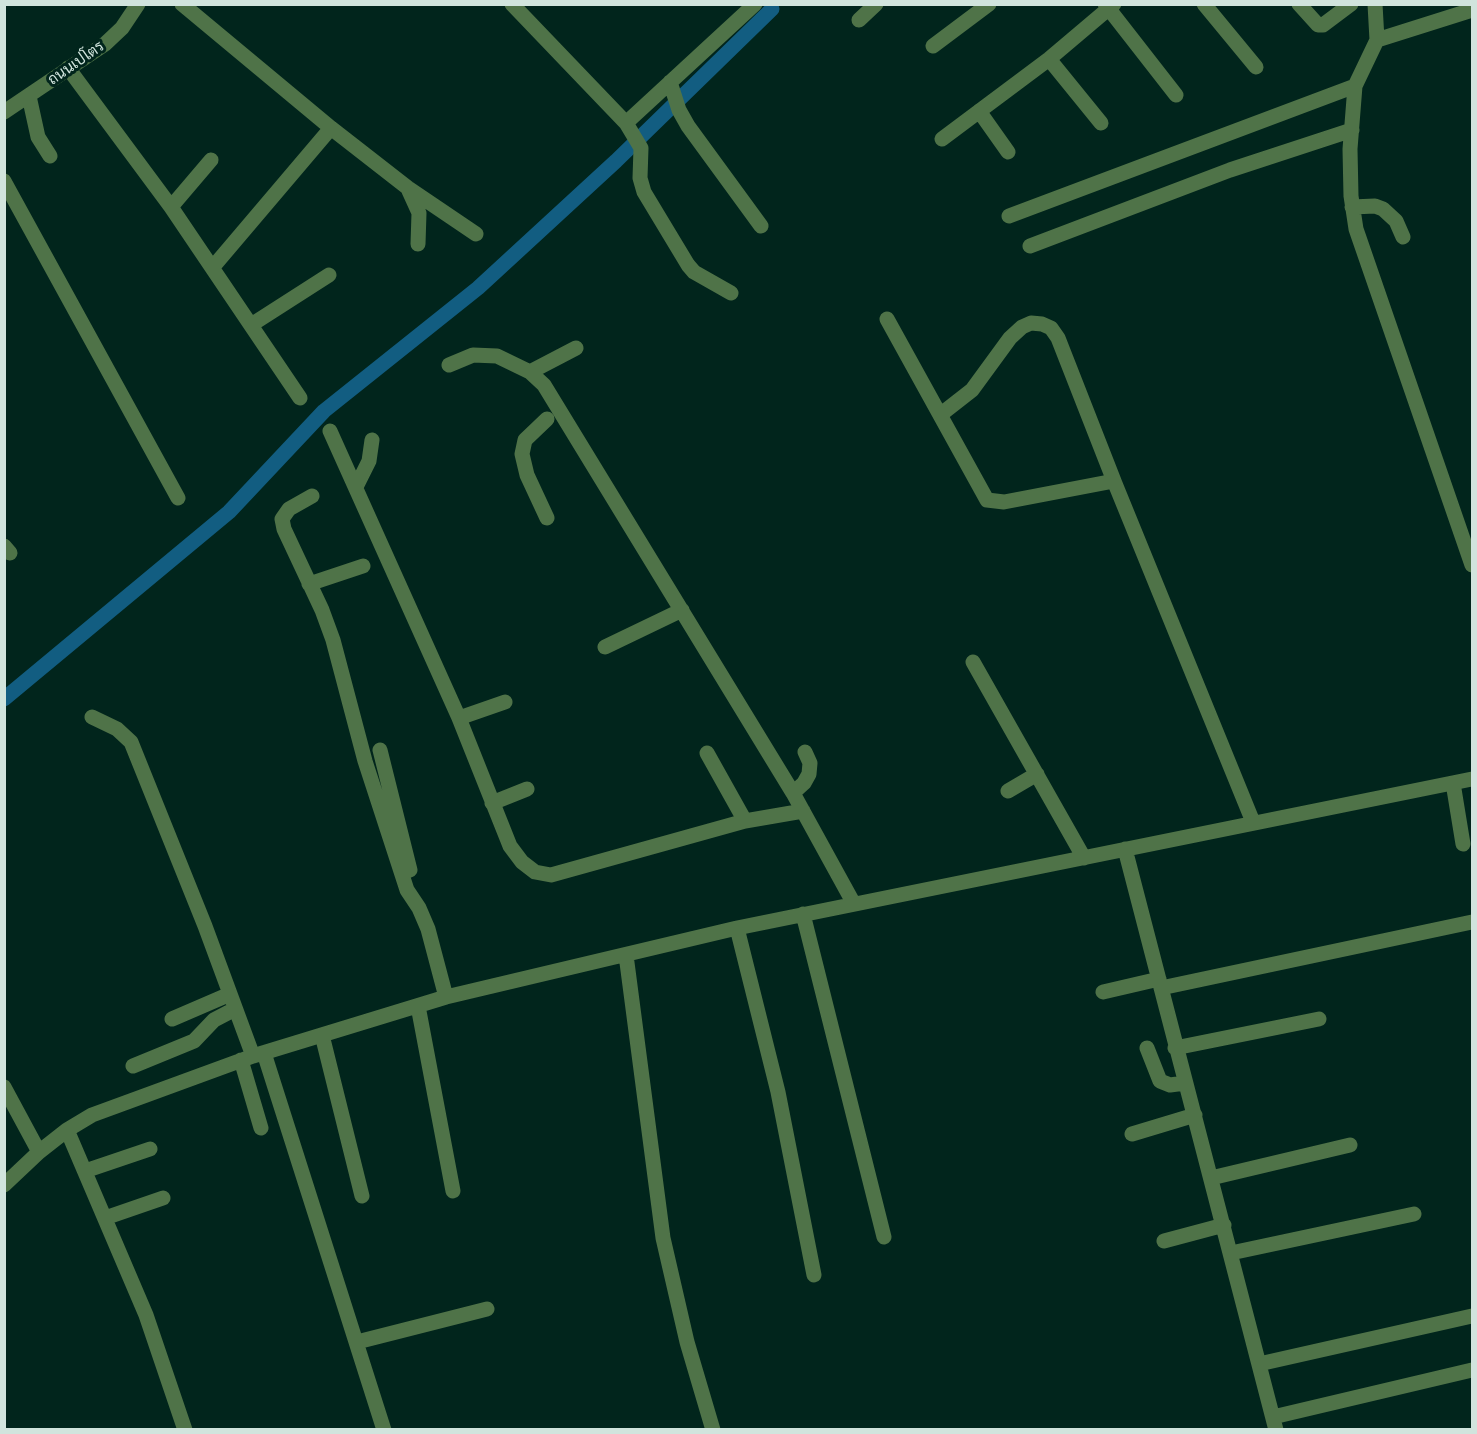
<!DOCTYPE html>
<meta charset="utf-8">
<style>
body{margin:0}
#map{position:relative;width:1477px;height:1434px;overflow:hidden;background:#01251c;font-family:Inter,sans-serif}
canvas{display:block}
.frame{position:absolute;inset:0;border:6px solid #d1e4dd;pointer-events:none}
</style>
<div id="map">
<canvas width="1477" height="1434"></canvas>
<div class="frame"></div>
</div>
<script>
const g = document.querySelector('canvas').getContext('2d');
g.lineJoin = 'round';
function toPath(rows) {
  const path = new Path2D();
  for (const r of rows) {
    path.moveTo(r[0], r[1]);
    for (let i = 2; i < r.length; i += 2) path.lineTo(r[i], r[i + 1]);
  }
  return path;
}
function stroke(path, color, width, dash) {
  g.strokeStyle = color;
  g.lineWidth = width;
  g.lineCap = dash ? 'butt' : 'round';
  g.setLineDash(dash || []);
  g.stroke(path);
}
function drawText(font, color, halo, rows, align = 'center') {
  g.font = font + ' Inter,Sarabun,sans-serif';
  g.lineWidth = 6;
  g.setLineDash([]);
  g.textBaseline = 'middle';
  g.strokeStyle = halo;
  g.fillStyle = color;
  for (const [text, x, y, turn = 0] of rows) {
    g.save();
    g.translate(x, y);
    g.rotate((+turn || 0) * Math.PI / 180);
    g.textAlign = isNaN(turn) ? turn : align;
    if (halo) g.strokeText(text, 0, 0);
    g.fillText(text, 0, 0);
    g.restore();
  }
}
stroke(toPath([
 [4,699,229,512,324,411,478,288,616,161,772,9]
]), '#125d81', 15);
stroke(toPath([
 [182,4,331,128,408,188,476,234],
 [512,4,626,123,641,148,640,178,644,192,688,265,694,272,731,293],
 [1105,4,1176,95],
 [1204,4,1256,67],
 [1299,4,1318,25,1323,25,1351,4],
 [1375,4,1377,40],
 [1472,10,1377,40,1355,86,1350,149,1351,196,1356,229,1472,565],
 [859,20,876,4],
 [933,46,989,4],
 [1049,59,1101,123],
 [68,68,171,207,300,398],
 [670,82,679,110,688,126,761,226],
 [29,96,38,137,50,156],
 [979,111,1008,152],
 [4,112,105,44,122,28,138,4],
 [626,123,755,4],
 [942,139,1049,59,1114,4],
 [4,181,178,498],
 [409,191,419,213,418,244],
 [171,207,211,160],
 [1352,207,1375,206,1383,209,1396,221,1403,237],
 [1009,216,1355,86],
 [1030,246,1230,170,1352,130],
 [213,267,331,128],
 [887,319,987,500,1004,502,1114,481,1253,822],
 [251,325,329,275],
 [449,365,473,355,497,356,530,372,544,385,793,793,854,904],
 [530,372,576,348],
 [940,415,972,390,1010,338,1022,327,1031,323,1042,324,1051,328,1058,338,1114,481],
 [547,419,525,440,522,454,527,475,547,518],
 [330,431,459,718,510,846,522,862,535,872,551,875,745,821,803,811],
 [356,487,369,461,372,440],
 [312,496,289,509,282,519,284,529,322,610,333,640,365,761,407,890,419,908,428,929,446,997],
 [4,546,10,553],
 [309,584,363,566],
 [605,647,682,610],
 [973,662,1084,858],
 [92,717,117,729,131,742,205,926,253,1056],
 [459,718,505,702],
 [380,750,410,870],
 [707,753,745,821],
 [1453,783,1463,844],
 [1008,791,1037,774],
 [793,793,804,783,809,774,810,763,805,752],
 [492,803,527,789],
 [1125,849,1276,1430],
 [803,914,884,1237],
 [737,928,778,1092,814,1275],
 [626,955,663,1238,687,1342,713,1430],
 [1161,988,1472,922],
 [1103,992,1159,979],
 [418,1006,453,1191],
 [172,1019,230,994],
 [322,1035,362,1196],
 [1147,1048,1160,1081,1170,1085,1185,1083],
 [1175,1048,1319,1019],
 [264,1053,384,1430],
 [241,1060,261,1128],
 [133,1066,194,1041,214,1020,235,1009],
 [4,1087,39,1152],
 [67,1130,146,1315,185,1430],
 [1132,1134,1195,1115],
 [85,1171,150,1149],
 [1211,1178,1350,1145],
 [4,1185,39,1152,67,1130,92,1115,253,1056,446,997,737,928,1472,779],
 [105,1218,163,1198],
 [1164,1241,1224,1225],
 [1231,1253,1414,1214],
 [357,1342,487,1309],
 [1259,1364,1472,1316],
 [1273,1417,1472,1370]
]), '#4f7348', 15);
drawText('15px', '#d1e4dd', '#01251c', [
 ["ถนนเปโตร",76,63,-35]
]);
</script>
